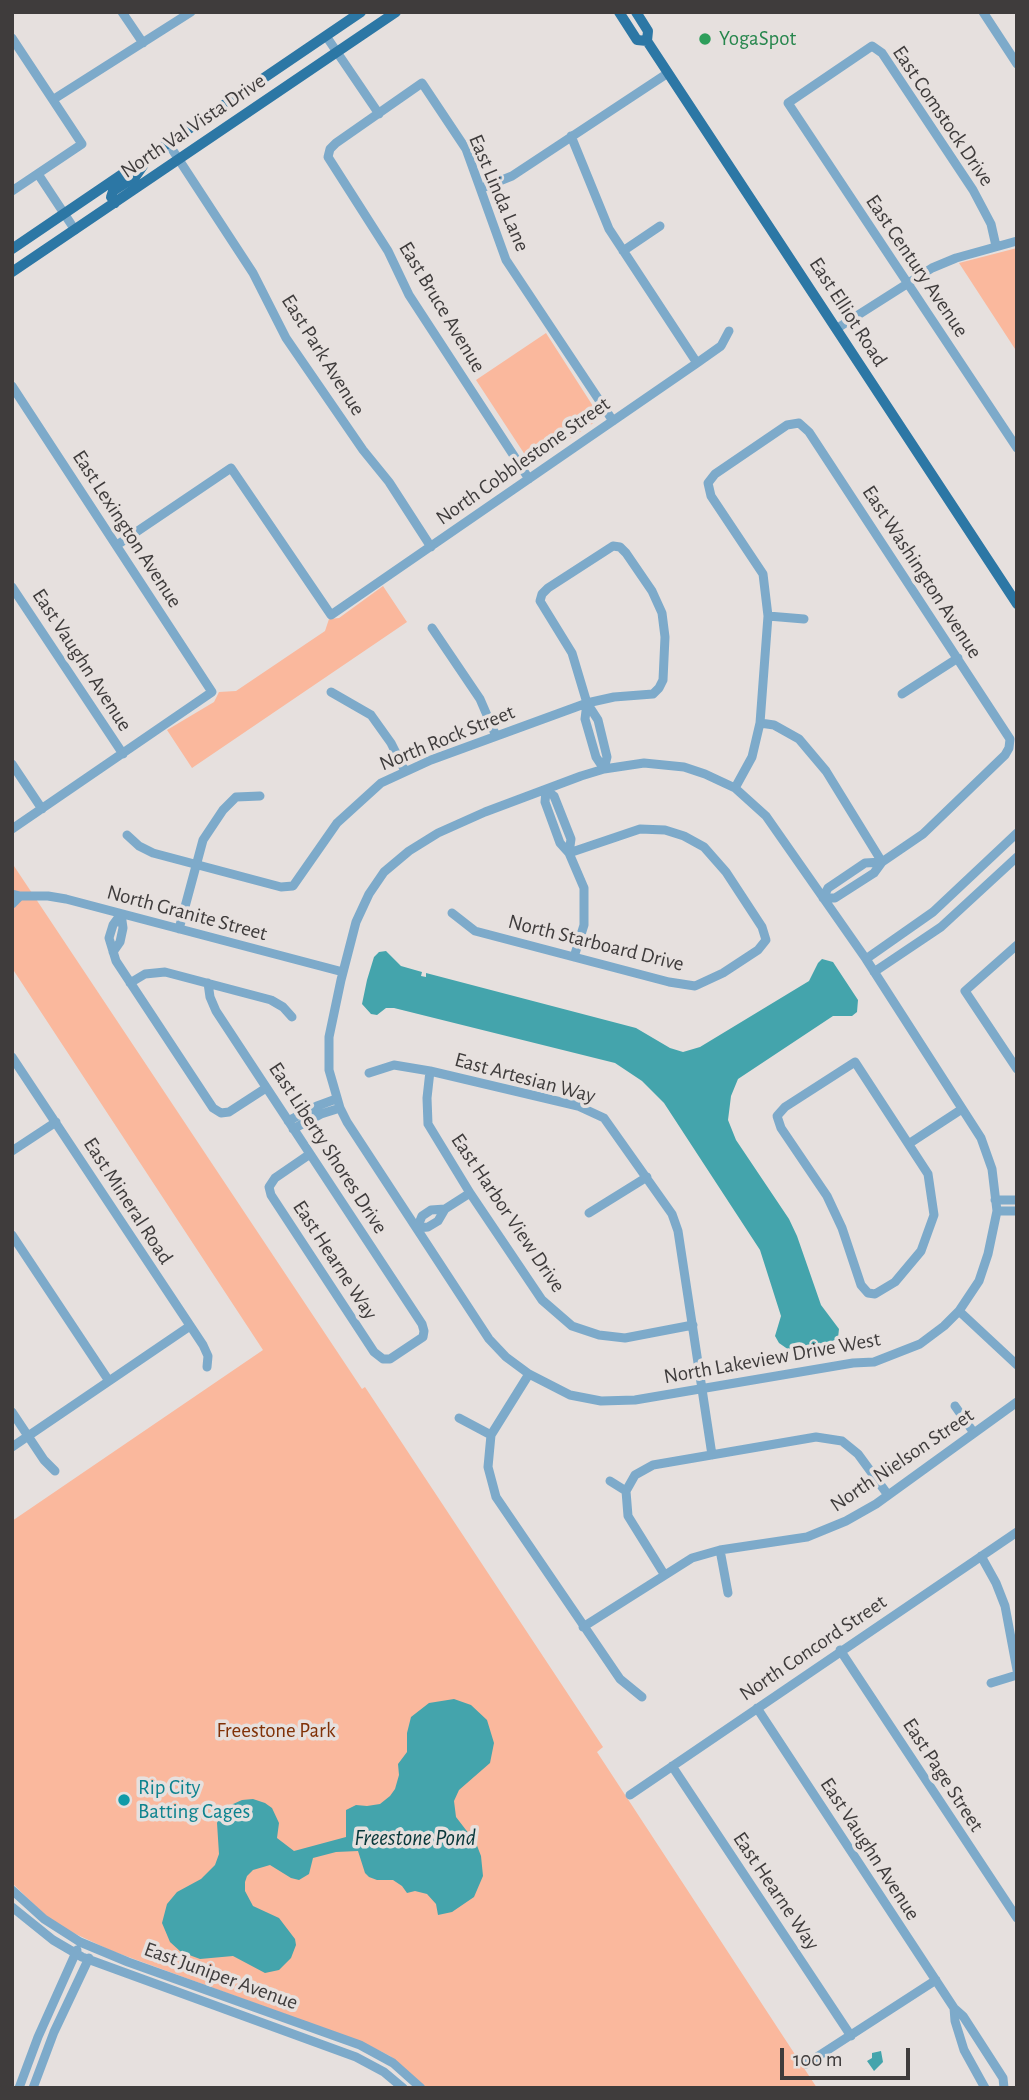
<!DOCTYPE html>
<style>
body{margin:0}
#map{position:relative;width:1029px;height:2100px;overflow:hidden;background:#e6e0de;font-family:"Alegreya Sans",sans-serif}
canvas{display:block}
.frame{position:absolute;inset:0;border:14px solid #3f3c3c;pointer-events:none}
.scale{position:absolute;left:780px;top:2048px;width:130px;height:32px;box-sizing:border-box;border:4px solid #3f3c3c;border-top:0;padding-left:9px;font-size:21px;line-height:24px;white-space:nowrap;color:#3f3c3c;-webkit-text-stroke:5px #e6e0de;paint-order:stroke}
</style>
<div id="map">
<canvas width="1029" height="2100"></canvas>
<div class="frame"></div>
<div class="scale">100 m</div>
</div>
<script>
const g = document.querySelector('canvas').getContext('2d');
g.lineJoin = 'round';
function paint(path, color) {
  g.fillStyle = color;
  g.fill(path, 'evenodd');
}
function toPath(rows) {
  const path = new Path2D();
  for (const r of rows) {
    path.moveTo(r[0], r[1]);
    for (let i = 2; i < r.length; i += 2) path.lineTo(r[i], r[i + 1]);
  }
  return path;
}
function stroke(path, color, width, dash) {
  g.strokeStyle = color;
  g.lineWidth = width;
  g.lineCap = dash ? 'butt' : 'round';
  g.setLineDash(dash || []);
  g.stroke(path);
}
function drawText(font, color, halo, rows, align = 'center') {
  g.font = font + ' "Alegreya Sans",sans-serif';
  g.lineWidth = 7;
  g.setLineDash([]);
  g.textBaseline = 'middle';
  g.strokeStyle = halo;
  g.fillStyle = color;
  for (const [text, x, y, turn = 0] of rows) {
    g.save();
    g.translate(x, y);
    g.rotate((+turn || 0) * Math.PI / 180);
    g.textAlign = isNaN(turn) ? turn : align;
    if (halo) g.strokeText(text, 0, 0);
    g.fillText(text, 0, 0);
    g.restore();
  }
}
paint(toPath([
 [1017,248,1017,352,959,263],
 [546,333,600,417,598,420,531,464,476,380],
 [383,586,407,622,192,768,167,730,214,702,219,692,236,691,325,631,329,619,339,618],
 [12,863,362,1389,365,1387,603,1747,597,1752,817,2088,427,2088,390,2056,364,2043,112,1951,67,1930,45,1915,12,1883,12,1521,263,1350,12,968]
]), '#fab89d');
paint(toPath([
 [386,951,401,966,422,972,421,976,426,977,426,973,636,1028,670,1048,683,1052,700,1047,809,981,818,963,822,959,833,962,858,1000,857,1012,852,1016,833,1016,738,1079,731,1096,728,1120,736,1140,789,1219,797,1236,821,1305,839,1329,838,1338,825,1345,794,1350,794,1355,789,1355,789,1350,779,1343,775,1336,781,1316,760,1250,664,1103,642,1081,615,1063,394,1008,386,1008,377,1015,371,1014,362,1004,367,980,374,957,379,952],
 [454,1699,471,1705,487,1720,494,1743,490,1763,459,1790,454,1801,456,1817,476,1843,481,1856,483,1876,474,1897,452,1912,438,1915,436,1904,427,1894,415,1891,407,1893,402,1886,393,1880,377,1880,369,1877,365,1873,358,1851,336,1852,313,1858,309,1874,299,1880,291,1878,270,1865,253,1870,247,1876,245,1882,245,1891,253,1906,279,1918,295,1939,296,1945,291,1958,279,1970,265,1973,233,1956,200,1959,181,1952,170,1942,162,1923,167,1904,177,1892,201,1879,215,1865,219,1854,217,1823,222,1809,242,1800,253,1799,265,1803,272,1808,279,1823,277,1838,294,1851,346,1837,346,1810,356,1805,367,1806,380,1804,390,1796,395,1789,399,1775,398,1764,407,1752,407,1733,411,1717,429,1703],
 [881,2051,883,2062,874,2071,867,2061,872,2058,872,2053]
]), '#44a4ac');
stroke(toPath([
 [122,12,143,43],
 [983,12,1017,64],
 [326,36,379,114],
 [12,38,82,144,12,191],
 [54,99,191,12],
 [571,136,609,229,697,363],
 [168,143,253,273,286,338,363,450,389,482,431,547],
 [38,174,75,230],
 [482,188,512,176,668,73],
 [996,246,991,224,973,190,882,53,872,46,788,103,1017,448],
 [623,251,660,226],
 [836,329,932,268,956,258,1017,241],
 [12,386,212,692,12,829],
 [529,479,409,295,388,251,328,157,330,149,336,143,422,83,466,149,506,260,613,421],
 [117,545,231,468,331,615,697,363,721,346,729,331],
 [12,587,123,754],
 [768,616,804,619],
 [432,628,480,699,496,736],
 [331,692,371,715,391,743,405,771],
 [902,694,958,658],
 [587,703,585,719,596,757,604,769],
 [760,723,774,725,799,739,826,771,882,862],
 [644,763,684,767,705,774,735,788,766,816,866,959,981,1138,992,1169,997,1211,988,1254,979,1281,959,1311,944,1326,920,1344,874,1362,853,1363,635,1400,601,1401,570,1395,529,1374,506,1357,489,1339,347,1122,340,1108,329,1070,329,1037,341,980,356,922,369,894,384,872,409,851,438,833,485,812,581,776,604,769,644,763],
 [12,764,42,809],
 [735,788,752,757,760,723,768,616,763,574,711,496,708,483,715,474,787,425,799,423,809,432,1010,739,1009,748,1005,755,923,834,882,862,874,873,835,898,823,898,828,888,865,863,882,862],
 [546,790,545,802,560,843,569,853,584,888,584,925,574,957],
 [546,790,554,796,571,839,569,853],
 [127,835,139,846,153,853,281,887,293,886,337,823,381,783,431,760,587,703,614,697,653,694,659,688,663,680,665,637,662,613,652,591,626,553,620,547,613,546,548,588,542,594,540,601,572,653,587,703,598,720,607,757,604,769],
 [12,894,20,896,48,896,66,899,343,972],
 [12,904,20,896],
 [452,913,475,931,669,982,695,986,723,973,758,950,766,940,762,927,726,872,704,847,684,836,665,830,640,829,569,853],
 [121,914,113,925,109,938,116,961,213,1108,221,1113,229,1112,266,1088],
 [179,929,203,840,223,810,236,797,260,796],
 [1017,945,965,991,1017,1069],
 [113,952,120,942,123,928,121,914],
 [866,959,933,912,1017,833],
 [874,972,941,927,1017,857],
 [130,983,145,974,165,972,271,1000,283,1007,292,1017],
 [208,983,210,997,216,1011,422,1324,424,1331,423,1337,390,1359,383,1359,374,1352,271,1195,269,1187,275,1178,310,1154],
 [12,1057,203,1345,208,1356,207,1367],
 [855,1062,928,1174,934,1215,921,1251,895,1282,875,1294,868,1293,861,1285,842,1228,827,1196,781,1128,777,1116,785,1107,855,1062],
 [430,1071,427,1098,428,1124,470,1193,542,1300,572,1326,599,1335,625,1338,693,1325],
 [369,1073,394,1065,430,1071,578,1106,604,1118,672,1214,678,1231,712,1455],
 [288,1121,317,1106,336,1099],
 [293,1129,321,1114,340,1108],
 [910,1143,962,1109],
 [12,1151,56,1122],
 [995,1200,1017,1200],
 [445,1209,431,1210,422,1216,417,1228,428,1227,438,1221,445,1209,470,1193],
 [997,1211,1017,1211],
 [589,1213,647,1177],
 [12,1235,109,1381],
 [959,1311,1017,1365],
 [529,1374,491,1435,488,1467,496,1497,620,1679,642,1697],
 [955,1406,974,1433],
 [12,1412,44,1460,55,1471],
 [459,1418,491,1435],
 [12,1447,190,1326],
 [610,1481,626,1491],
 [720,1550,728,1593],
 [981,1556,996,1583,1005,1606,1017,1670],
 [664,1574,628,1516,626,1491,635,1475,653,1465,816,1437,842,1441,858,1454,888,1495],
 [583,1627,692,1558,720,1550,807,1537,846,1521,876,1504,1017,1402],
 [840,1650,1017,1918],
 [991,1683,1017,1675],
 [757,1708,954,2008,963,2016,1003,2078,1004,2088],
 [672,1766,851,2036],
 [630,1795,1017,1532],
 [12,1890,44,1919,80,1942,128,1962,360,2045,393,2063,421,2088],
 [12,1907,53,1940,82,1957,356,2057,384,2072,403,2088],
 [954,2008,955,2021,964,2050,985,2088],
 [806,2064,936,1980],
 [19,2088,38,2037,77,1950],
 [33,2088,54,2032,89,1958]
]), '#7daaca', 9);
stroke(toPath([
 [619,12,637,40,647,41],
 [636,12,648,31,647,41,1017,604],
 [115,203,111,197,113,191,136,176,145,163],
 [12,249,361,12],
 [12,272,396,12]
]), '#2c77a5', 10);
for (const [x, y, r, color] of [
 [705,39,7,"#2e9e5b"],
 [124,1800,7,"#0f9aa8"]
]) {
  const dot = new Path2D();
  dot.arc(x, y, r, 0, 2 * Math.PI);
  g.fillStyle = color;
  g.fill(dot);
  stroke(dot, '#e6e0de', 2.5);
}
drawText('21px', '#27864d', '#e6e0de', [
 ["YogaSpot",719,39]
], 'left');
drawText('21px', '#3f3c3c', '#e6e0de', [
 ["East Comstock Drive",943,116,56],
 ["North Val Vista Drive",193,126,-34],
 ["East Linda Lane",499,193,67],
 ["East Century Avenue",917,266,56],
 ["East Bruce Avenue",442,307,59],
 ["East Elliot Road",848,312,57],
 ["East Park Avenue",323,355,58],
 ["North Cobblestone Street",523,461,-35],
 ["East Lexington Avenue",127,529,57],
 ["East Washington Avenue",922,572,57],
 ["East Vaughn Avenue",82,660,57],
 ["North Rock Street",447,738,-22],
 ["North Granite Street",187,913,15],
 ["North Starboard Drive",596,943,14],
 ["East Artesian Way",525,1078,15],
 ["East Liberty Shores Drive",328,1148,57],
 ["East Mineral Road",128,1201,57],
 ["East Harbor View Drive",508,1213,56],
 ["East Hearne Way",335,1260,57],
 ["North Lakeview Drive West",772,1358,-10],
 ["North Nielson Street",902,1460,-34],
 ["North Concord Street",813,1648,-34],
 ["East Page Street",943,1775,57],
 ["East Vaughn Avenue",870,1849,57],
 ["East Hearne Way",776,1891,56],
 ["East Juniper Avenue",221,1976,20]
]);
drawText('21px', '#803107', '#e6e0de', [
 ["Freestone Park",276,1731]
]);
drawText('21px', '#0d838f', '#e6e0de', [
 ["Rip City",138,1788],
 ["Batting Cages",138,1812]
], 'left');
drawText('italic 23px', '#08373a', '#e6e0de', [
 ["Freestone Pond",415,1838]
]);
</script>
